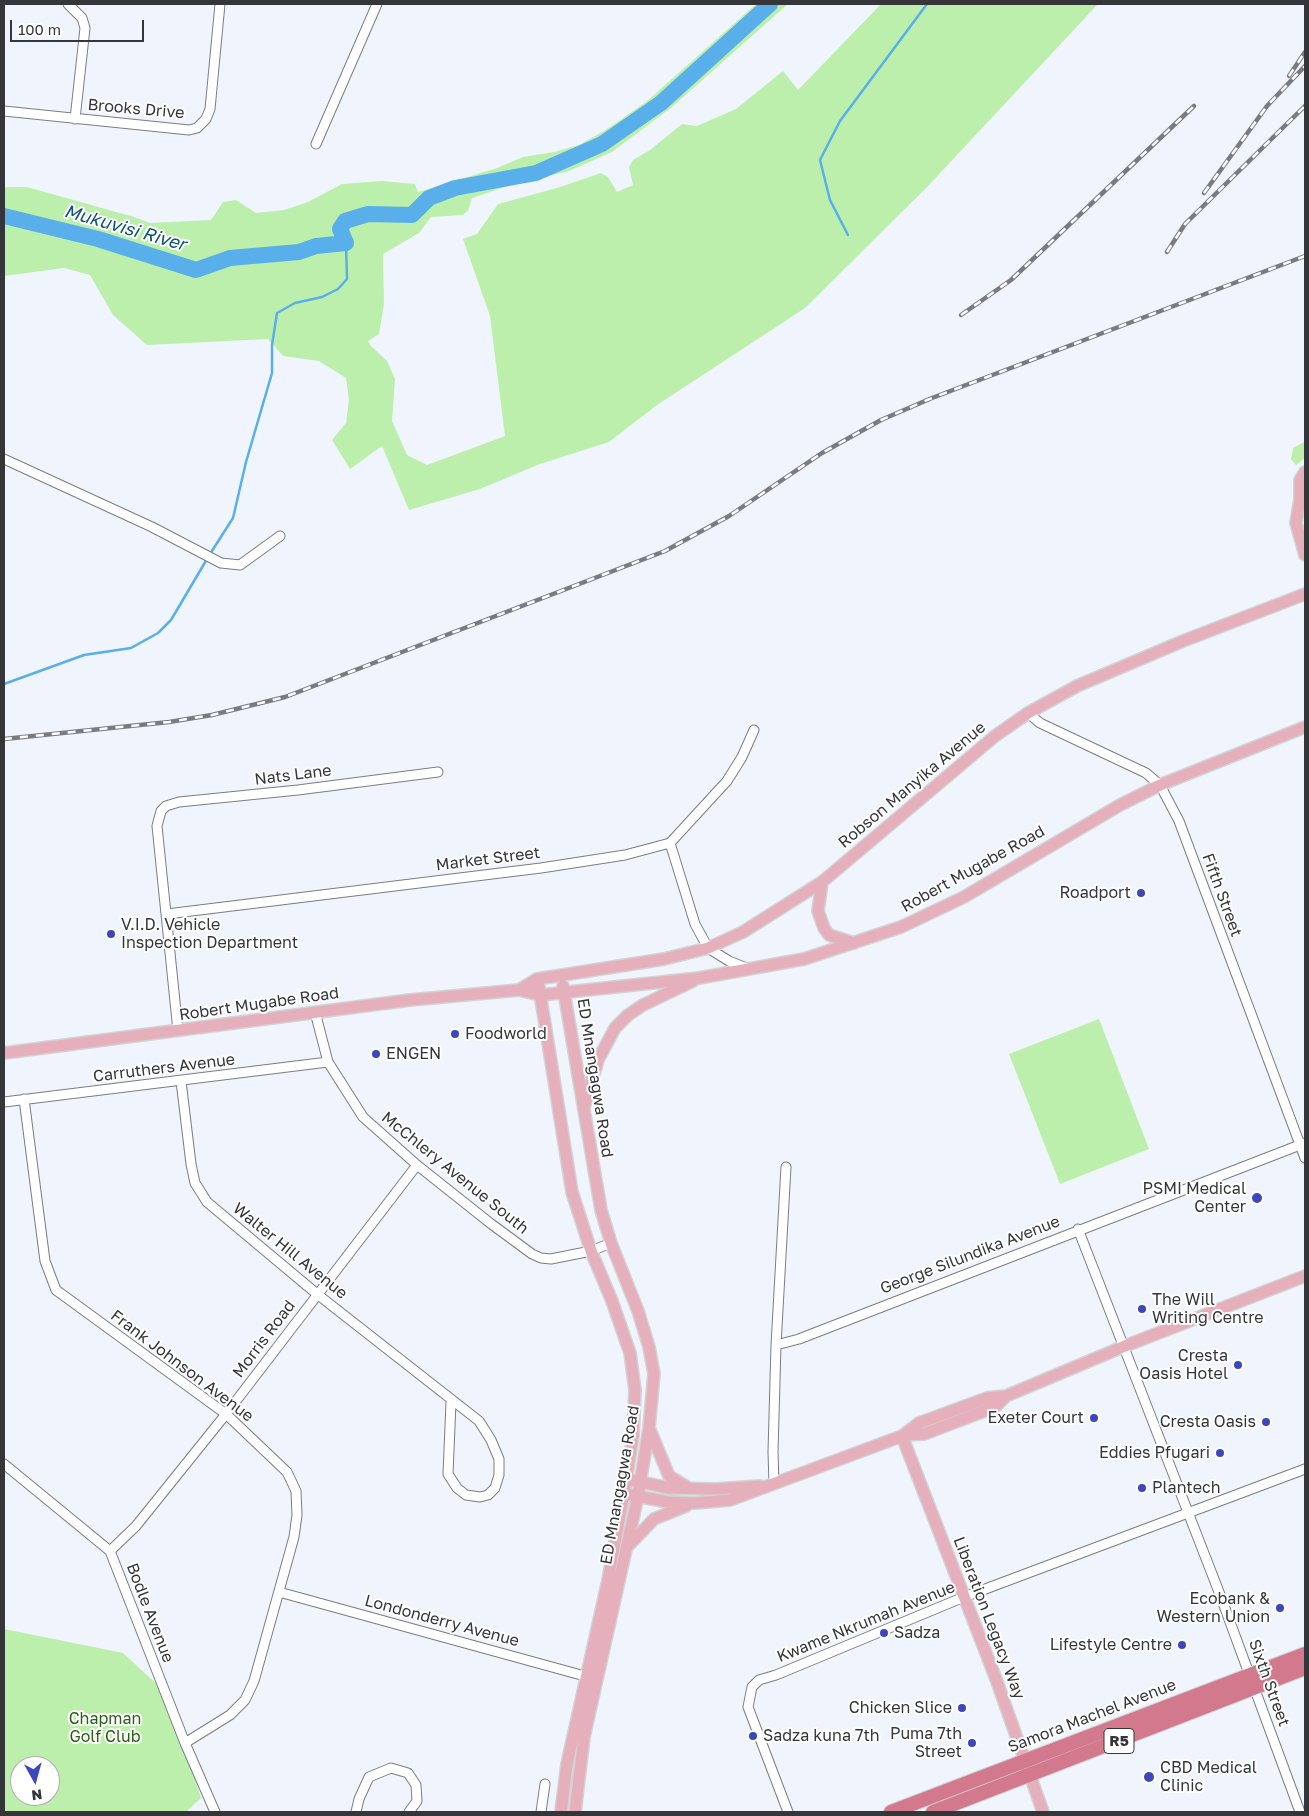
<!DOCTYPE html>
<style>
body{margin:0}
#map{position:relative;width:1309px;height:1816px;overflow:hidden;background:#f0f4fc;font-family:"Golos Text",sans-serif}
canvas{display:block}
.frame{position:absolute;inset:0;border:5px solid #343639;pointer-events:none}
.north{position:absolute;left:10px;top:1756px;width:50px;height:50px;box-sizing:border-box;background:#fff;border:1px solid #aeafb0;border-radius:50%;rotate:173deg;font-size:14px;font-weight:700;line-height:20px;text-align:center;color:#343639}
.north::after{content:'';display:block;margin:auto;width:18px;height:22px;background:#3d46ba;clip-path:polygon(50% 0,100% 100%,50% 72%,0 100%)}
.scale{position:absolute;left:10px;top:20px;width:134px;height:22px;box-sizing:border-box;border:2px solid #343639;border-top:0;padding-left:6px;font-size:15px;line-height:18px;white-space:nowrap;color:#343639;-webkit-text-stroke:4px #fff;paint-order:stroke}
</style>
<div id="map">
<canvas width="1309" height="1816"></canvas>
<div class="frame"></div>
<div class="north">N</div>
<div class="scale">100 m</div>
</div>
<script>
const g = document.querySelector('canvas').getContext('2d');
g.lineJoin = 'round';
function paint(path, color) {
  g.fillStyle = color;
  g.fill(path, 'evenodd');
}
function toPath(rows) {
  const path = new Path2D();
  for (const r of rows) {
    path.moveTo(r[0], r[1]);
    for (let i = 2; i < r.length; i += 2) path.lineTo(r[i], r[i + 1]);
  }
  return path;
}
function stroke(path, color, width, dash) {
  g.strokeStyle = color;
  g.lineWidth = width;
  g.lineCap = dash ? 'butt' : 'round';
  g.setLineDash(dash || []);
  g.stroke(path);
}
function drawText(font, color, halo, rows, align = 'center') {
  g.font = font + ' "Golos Text",sans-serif';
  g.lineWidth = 4;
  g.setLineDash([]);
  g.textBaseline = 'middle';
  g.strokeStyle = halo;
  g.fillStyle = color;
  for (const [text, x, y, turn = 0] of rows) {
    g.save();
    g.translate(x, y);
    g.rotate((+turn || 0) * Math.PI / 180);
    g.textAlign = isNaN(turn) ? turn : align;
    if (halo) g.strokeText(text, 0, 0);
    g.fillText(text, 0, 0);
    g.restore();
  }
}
paint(toPath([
 [756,4,788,4,672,107,612,152,569,171,511,185,472,198,468,211,462,215,431,217,419,233,383,254,384,304,379,334,368,341,371,346,387,361,395,379,392,421,407,455,427,465,505,436,490,316,463,239,477,234,498,204,557,188,601,173,608,177,617,192,633,185,629,167,633,160,650,150,682,124,697,126,736,109,783,71,798,90,881,4,1098,4,928,186,805,308,657,405,609,442,540,464,480,489,409,510,382,446,350,469,332,440,346,423,349,400,346,378,319,361,283,356,268,339,147,345,113,315,90,275,64,268,4,276,4,187,27,187,134,217,150,223,211,220,223,202,236,200,256,213,284,210,308,202,342,184,382,181,415,184,418,192,497,168,523,157,554,152,579,145,604,131,646,102],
 [1305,439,1305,458,1296,465,1291,459,1293,448,1304,442],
 [1099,1019,1149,1149,1060,1184,1009,1054],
 [4,1629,123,1653,161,1688,183,1742,201,1798,186,1812,4,1812],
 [20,1766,50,1766,50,1796,20,1796]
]), '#bdefac');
stroke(toPath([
 [848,235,830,200,820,160,840,121,927,4],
 [210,554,233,518,246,462,272,373,272,345,277,313,295,303,322,297,338,289,347,279,346,243],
 [4,684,84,655,131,648,158,633,171,620,207,559]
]), '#59afe9', 2.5);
stroke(toPath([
 [4,216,98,239,196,270,230,258,299,252,316,246,346,243,340,229,345,221,368,214,412,215,429,198,455,188,536,173,602,144,661,103,770,4]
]), '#59afe9', 16);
const minor = toPath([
 [68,4,82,18,85,28,75,119],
 [4,111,189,130,197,128,206,119,210,109,220,4],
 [316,144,377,4],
 [4,459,152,527,221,563,240,565,280,536],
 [1028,713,1040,723,1146,773,1160,785,1179,821,1305,1158],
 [670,843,695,924,708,948,729,961,749,969],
 [167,914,541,868,625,855,670,843,727,781,742,757,754,730],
 [315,1012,328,1062,363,1117,417,1165,490,1223,532,1254,541,1258,551,1259,591,1251,611,1243],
 [178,1031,157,826,161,811,166,806,179,802,298,790,438,772],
 [181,1081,191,1164,195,1183,207,1202,317,1294,479,1421,491,1440,499,1459,499,1475,495,1488,488,1495,480,1497,466,1495,457,1488,448,1474,451,1402],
 [24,1099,45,1261,56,1290,226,1414,287,1472,296,1491,297,1515,294,1537,254,1681,245,1700,230,1715,185,1743],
 [4,1102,328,1062],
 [1078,1229,1219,1592,1300,1812],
 [776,1345,786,1167],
 [4,1464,110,1551,185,1743,215,1812],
 [774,1484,773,1452,776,1345,799,1339,1305,1143],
 [110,1551,136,1526,226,1414,417,1165],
 [279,1592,592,1678],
 [356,1812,359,1799,369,1777,391,1768,408,1773,416,1785,417,1801,409,1812],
 [541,1812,545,1784],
 [788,1812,748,1707,752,1687,759,1680,776,1675,964,1597,1305,1469]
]);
const major = toPath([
 [1305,472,1300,480,1300,499,1296,523,1305,555],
 [822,882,818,911,824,928,829,935,854,943],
 [563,986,601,1210,611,1243,638,1311,649,1347,654,1374,649,1428,638,1496,584,1737,575,1812],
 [539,987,572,1192,591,1251,612,1301,630,1353,635,1390,633,1436,624,1493,608,1580,567,1764,561,1812],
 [519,990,537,979,664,959,708,948,743,932,822,882,995,736,1028,713,1077,686,1183,641,1305,594],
 [4,1053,410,1000,519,990,540,995,699,978,804,959,901,927,964,897,1120,805,1160,785,1305,727],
 [585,1104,598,1060,615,1028,628,1015,643,1005,693,981],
 [650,1430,669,1476,687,1487],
 [904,1435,924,1434,995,1407,1006,1396],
 [902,1436,996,1679,1043,1812],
 [632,1480,669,1488,716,1489,760,1486],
 [631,1495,668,1502,695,1503,730,1500,902,1436,919,1423,987,1398,1006,1396,1125,1346,1305,1276],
 [627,1547,654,1519,686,1506]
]);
const highway = toPath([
 [891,1812,1305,1654],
 [933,1812,1305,1668]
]);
stroke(minor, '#797d85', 11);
stroke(major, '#d2d3d3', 14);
stroke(highway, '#d2d3d3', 16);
stroke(minor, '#fff', 9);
stroke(major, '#e5afbb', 11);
stroke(highway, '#d3798e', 14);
const rail = toPath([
 [1289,76,1305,52],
 [1204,193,1267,106,1305,66],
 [1167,252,1185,224,1305,106],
 [961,315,1011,280,1194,106],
 [4,739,169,722,212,715,285,697,665,551,729,516,822,453,881,420,932,398,1305,256]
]);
stroke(rail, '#797b80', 4.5);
stroke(rail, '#fff', 2.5, [8]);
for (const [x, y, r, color] of [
 [1141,893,5,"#3d46ba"],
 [111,934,5,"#3d46ba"],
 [455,1034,5,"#3d46ba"],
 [376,1054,5,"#3d46ba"],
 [1257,1198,6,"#3d46ba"],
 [1142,1309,5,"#3d46ba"],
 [1238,1365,5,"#3d46ba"],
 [1094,1418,5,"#3d46ba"],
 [1266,1422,5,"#3d46ba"],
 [1220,1453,5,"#3d46ba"],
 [1142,1488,5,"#3d46ba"],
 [1280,1608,5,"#3d46ba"],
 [884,1633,5,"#3d46ba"],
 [1182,1645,5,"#3d46ba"],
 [962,1708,5,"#3d46ba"],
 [753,1736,5,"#3d46ba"],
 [972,1743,5,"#3d46ba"],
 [1149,1777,6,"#3d46ba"]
]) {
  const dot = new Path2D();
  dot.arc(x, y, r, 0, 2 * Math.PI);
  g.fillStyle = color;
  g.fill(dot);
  stroke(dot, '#fff', 2);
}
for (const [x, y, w] of [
 [1119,1741,30]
]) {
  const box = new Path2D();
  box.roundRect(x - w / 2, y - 12.5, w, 25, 4);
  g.fillStyle = '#fff';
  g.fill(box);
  stroke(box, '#343639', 1);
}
drawText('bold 15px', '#343639', null, [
 ["R5",1119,1741]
]);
drawText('16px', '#343639', '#fff', [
 ["Brooks Drive",136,109,5],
 ["Nats Lane",293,775,-7],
 ["Robson Manyika Avenue",912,785,-40],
 ["Market Street",488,859,-7],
 ["Robert Mugabe Road",973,869,-29],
 ["Fifth Street",1222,895,70],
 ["Robert Mugabe Road",259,1004,-8],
 ["Carruthers Avenue",164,1068,-7],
 ["ED Mnangagwa Road",595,1078,81],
 ["McChlery Avenue South",455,1173,39],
 ["Walter Hill Avenue",290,1251,39],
 ["George Silundika Avenue",970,1255,-21],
 ["Morris Road",264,1339,-53],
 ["Frank Johnson Avenue",182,1366,37],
 ["ED Mnangagwa Road",620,1485,-80],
 ["Bodle Avenue",150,1613,69],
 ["Liberation Legacy Way",989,1618,69],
 ["Londonderry Avenue",442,1621,15],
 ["Kwame Nkrumah Avenue",866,1622,-22],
 ["Sixth Street",1269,1683,70],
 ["Samora Machel Avenue",1092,1716,-21]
]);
drawText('16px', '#343639', '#fff', [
 ["Roadport",1131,893],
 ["V.I.D. Vehicle",121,925,"left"],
 ["Inspection Department",121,943,"left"],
 ["Foodworld",465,1034,"left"],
 ["ENGEN",386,1054,"left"],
 ["PSMI Medical",1246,1189],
 ["Center",1246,1207],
 ["The Will",1152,1300,"left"],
 ["Writing Centre",1152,1318,"left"],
 ["Cresta",1228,1356],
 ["Oasis Hotel",1228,1374],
 ["Exeter Court",1084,1418],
 ["Cresta Oasis",1256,1422],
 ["Eddies Pfugari",1210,1453],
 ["Plantech",1152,1488,"left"],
 ["Ecobank &",1270,1599],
 ["Western Union",1270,1617],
 ["Sadza",894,1633,"left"],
 ["Lifestyle Centre",1172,1645],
 ["Chicken Slice",952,1708],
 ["Puma 7th",962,1734],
 ["Street",962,1752],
 ["Sadza kuna 7th",763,1736,"left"],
 ["CBD Medical",1160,1768,"left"],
 ["Clinic",1160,1786,"left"]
], 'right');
drawText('16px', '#2a5f13', '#fff', [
 ["Chapman",105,1719],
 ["Golf Club",105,1737]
]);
drawText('italic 18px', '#0e5077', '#fff', [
 ["Mukuvisi River",125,228,16]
]);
</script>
